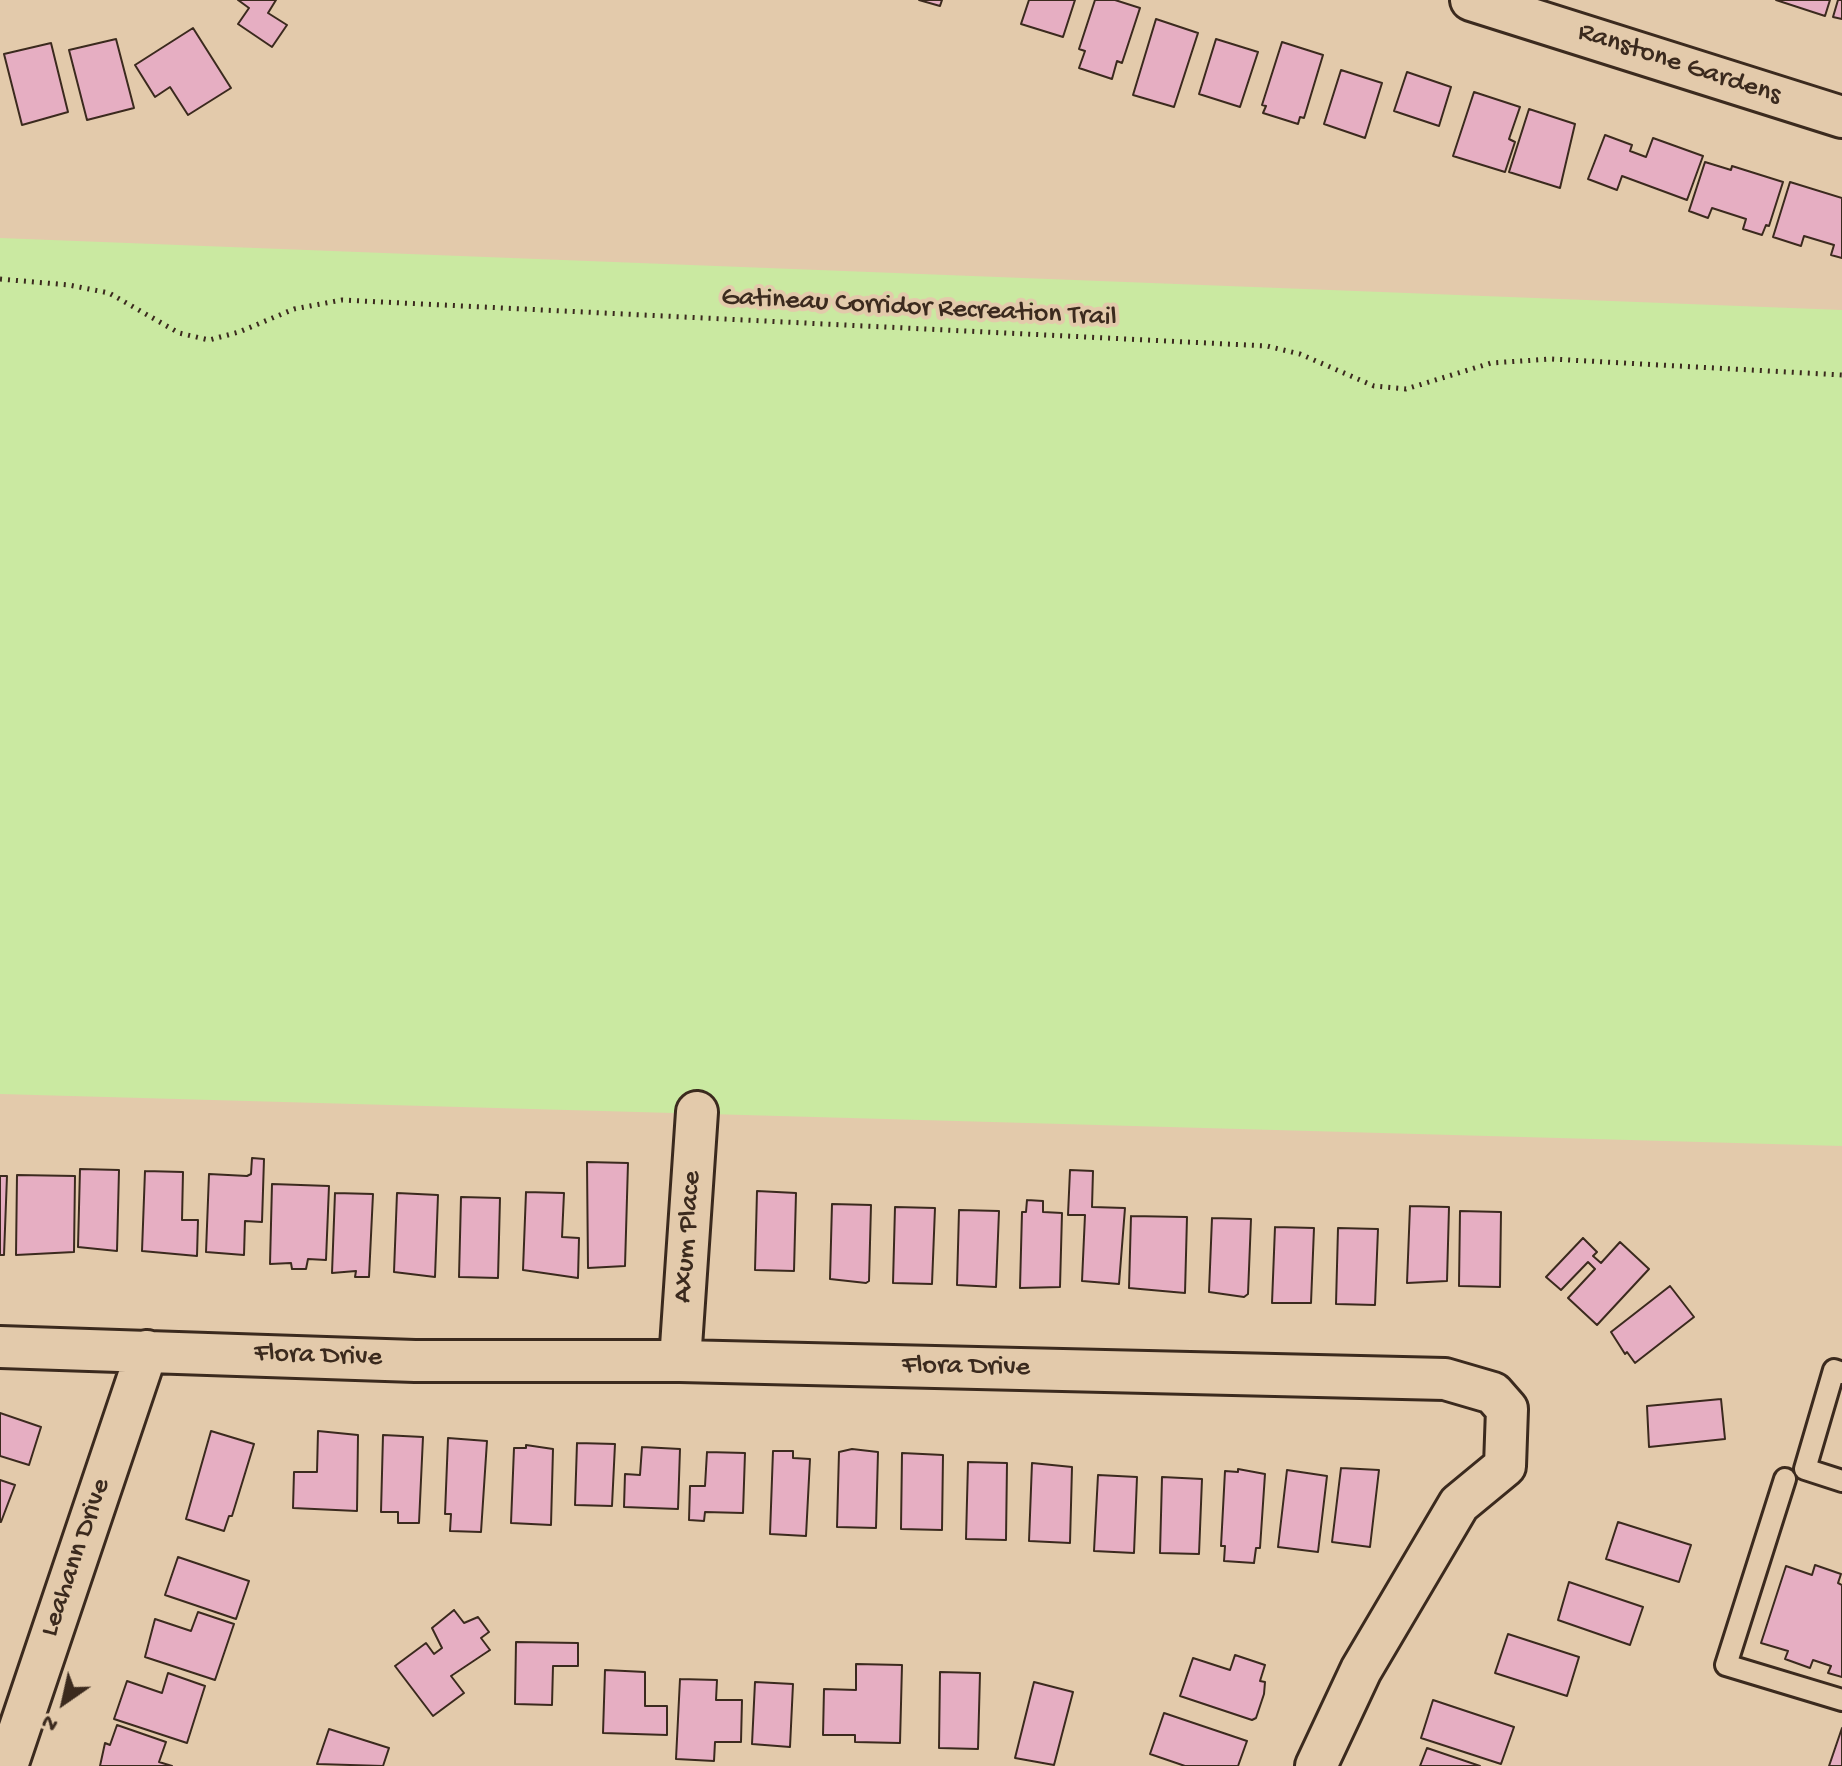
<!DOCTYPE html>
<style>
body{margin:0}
#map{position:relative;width:1842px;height:1766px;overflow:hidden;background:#e3caab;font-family:"Gochi Hand",sans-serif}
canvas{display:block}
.north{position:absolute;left:24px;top:1662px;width:80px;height:80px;-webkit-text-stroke:6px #e3caab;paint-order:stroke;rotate:214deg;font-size:22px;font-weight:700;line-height:32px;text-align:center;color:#3b2a1e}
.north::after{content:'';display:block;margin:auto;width:28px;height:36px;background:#3b2a1e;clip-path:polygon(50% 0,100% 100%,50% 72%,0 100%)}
</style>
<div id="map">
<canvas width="1842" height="1766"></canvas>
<div class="north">N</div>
</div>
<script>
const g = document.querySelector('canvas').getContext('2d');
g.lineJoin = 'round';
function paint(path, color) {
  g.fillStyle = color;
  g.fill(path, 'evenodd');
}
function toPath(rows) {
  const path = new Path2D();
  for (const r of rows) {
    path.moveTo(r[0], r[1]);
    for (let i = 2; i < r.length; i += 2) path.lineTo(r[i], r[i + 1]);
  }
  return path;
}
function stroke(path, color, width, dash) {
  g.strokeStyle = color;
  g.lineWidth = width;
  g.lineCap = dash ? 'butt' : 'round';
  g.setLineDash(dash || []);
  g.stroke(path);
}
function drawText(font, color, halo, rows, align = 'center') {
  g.font = font + ' "Gochi Hand",sans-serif';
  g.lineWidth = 8;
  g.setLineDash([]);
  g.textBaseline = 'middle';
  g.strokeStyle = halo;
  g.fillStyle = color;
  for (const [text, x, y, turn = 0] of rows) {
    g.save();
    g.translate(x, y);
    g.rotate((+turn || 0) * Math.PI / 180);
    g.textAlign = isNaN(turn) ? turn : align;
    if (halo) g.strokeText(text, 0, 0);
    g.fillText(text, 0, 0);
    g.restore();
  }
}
paint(toPath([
 [0,238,1842,310,1842,1146,0,1094]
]), '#cae9a1');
const building = toPath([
 [238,0,276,0,268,13,287,25,272,47,238,24,249,8,238,0],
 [919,0,942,0,940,6,919,0],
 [1029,0,1075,0,1063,37,1021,24,1029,0],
 [1095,0,1115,0,1140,8,1122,63,1117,61,1112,79,1079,68,1085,51,1079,49,1095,0],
 [1776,0,1830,0,1825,16,1776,0],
 [1838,0,1842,0,1842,19,1833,17,1838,0],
 [1156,19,1198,33,1174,107,1133,95,1156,19],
 [193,28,231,88,188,115,170,87,155,97,135,65,193,28],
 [116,39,134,108,87,120,69,50,116,39],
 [1216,39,1258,52,1240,107,1199,94,1216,39],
 [1282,42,1323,55,1304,118,1300,117,1298,124,1263,113,1266,106,1262,105,1282,42],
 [51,43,68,112,22,125,4,54,51,43],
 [1341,70,1382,83,1365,138,1324,124,1341,70],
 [1407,72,1451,87,1439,126,1394,111,1407,72],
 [1474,92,1520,107,1509,139,1515,142,1505,172,1453,156,1474,92],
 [1529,109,1575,124,1560,188,1509,172,1529,109],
 [1605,135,1632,145,1630,151,1646,157,1653,138,1703,156,1687,200,1622,176,1617,190,1588,179,1605,135],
 [1705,162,1731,170,1732,166,1783,182,1769,226,1766,225,1762,235,1743,229,1746,219,1712,208,1708,218,1689,211,1705,162],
 [1790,182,1842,198,1842,258,1831,255,1834,245,1804,236,1801,246,1773,237,1790,182],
 [252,1158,264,1159,262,1222,245,1221,244,1255,206,1252,209,1174,247,1176,251,1174,252,1158],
 [587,1162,628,1163,625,1266,588,1268,587,1162],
 [80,1169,119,1170,117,1251,78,1247,80,1169],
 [1070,1170,1093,1171,1092,1207,1125,1208,1119,1284,1082,1281,1085,1215,1068,1215,1070,1170],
 [145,1171,183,1172,182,1220,198,1220,197,1256,142,1251,145,1171],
 [17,1175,75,1176,74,1252,16,1255,17,1175],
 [0,1176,7,1176,4,1255,0,1255,0,1176],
 [272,1184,329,1186,326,1260,308,1259,306,1269,292,1269,291,1263,270,1264,272,1184],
 [757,1191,796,1193,794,1271,755,1270,757,1191],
 [526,1192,564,1193,562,1237,579,1238,578,1278,523,1270,526,1192],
 [335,1193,373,1194,369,1277,355,1277,356,1271,332,1273,335,1193],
 [397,1193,438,1195,435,1277,394,1272,397,1193],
 [461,1197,500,1198,498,1278,459,1277,461,1197],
 [1027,1200,1043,1201,1043,1212,1062,1213,1060,1287,1020,1288,1022,1212,1026,1212,1027,1200],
 [832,1204,871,1205,869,1281,866,1283,830,1279,832,1204],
 [1410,1206,1449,1207,1447,1281,1407,1283,1410,1206],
 [895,1207,935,1208,932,1284,893,1283,895,1207],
 [959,1210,999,1211,996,1287,957,1285,959,1210],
 [1460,1211,1501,1212,1500,1287,1459,1286,1460,1211],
 [1131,1216,1187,1217,1185,1293,1129,1288,1131,1216],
 [1212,1218,1251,1219,1248,1294,1244,1297,1209,1292,1212,1218],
 [1275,1227,1314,1228,1311,1303,1272,1303,1275,1227],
 [1338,1228,1378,1229,1375,1305,1336,1304,1338,1228],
 [1583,1238,1597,1252,1593,1256,1601,1263,1620,1242,1649,1269,1597,1325,1568,1298,1595,1269,1588,1262,1561,1290,1546,1277,1583,1238],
 [1670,1286,1694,1317,1635,1363,1627,1352,1625,1354,1611,1332,1670,1286],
 [1721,1399,1725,1439,1649,1447,1647,1406,1721,1399],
 [0,1413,41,1427,29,1465,0,1456,0,1413],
 [211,1431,254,1444,232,1516,229,1516,224,1531,186,1519,211,1431],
 [318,1431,358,1435,357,1511,293,1508,294,1472,317,1472,318,1431],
 [383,1435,423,1437,419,1523,398,1523,398,1512,381,1512,383,1435],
 [448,1438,487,1441,481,1532,450,1531,451,1514,445,1514,448,1438],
 [577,1443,615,1444,612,1506,575,1505,577,1443],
 [526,1445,553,1449,551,1525,511,1523,514,1448,526,1448,526,1445],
 [642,1447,680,1449,678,1509,624,1507,625,1474,640,1475,642,1447],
 [852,1449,878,1452,876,1528,837,1527,839,1452,852,1449],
 [773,1451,793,1451,793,1458,810,1459,806,1536,770,1534,773,1451],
 [707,1452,745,1453,743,1513,705,1512,704,1521,689,1520,690,1486,705,1486,707,1452],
 [902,1453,943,1455,942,1530,901,1529,902,1453],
 [968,1462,1007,1463,1006,1540,966,1539,968,1462],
 [1032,1463,1072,1467,1070,1543,1029,1541,1032,1463],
 [1341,1468,1379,1470,1370,1547,1332,1542,1341,1468],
 [1238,1469,1265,1474,1260,1548,1256,1548,1254,1563,1224,1561,1225,1546,1221,1546,1225,1471,1238,1472,1238,1469],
 [1287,1470,1327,1476,1318,1552,1278,1547,1287,1470],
 [1098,1475,1137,1477,1134,1553,1094,1551,1098,1475],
 [1162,1477,1202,1479,1199,1554,1160,1553,1162,1477],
 [0,1480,15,1485,1,1522,0,1522,0,1480],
 [1618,1522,1691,1545,1679,1582,1606,1559,1618,1522],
 [178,1557,249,1581,236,1619,165,1595,178,1557],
 [1815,1565,1841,1574,1838,1583,1842,1585,1842,1677,1828,1673,1831,1666,1813,1660,1810,1668,1785,1659,1788,1651,1761,1643,1786,1566,1812,1575,1815,1565],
 [1569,1582,1643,1607,1630,1645,1558,1620,1569,1582],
 [454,1610,464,1623,478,1617,489,1632,481,1638,490,1650,451,1676,464,1693,433,1716,395,1666,426,1643,434,1654,442,1648,432,1628,454,1610],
 [198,1612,234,1624,215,1680,145,1657,155,1619,191,1631,198,1612],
 [1508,1634,1579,1657,1567,1696,1495,1673,1508,1634],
 [516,1642,578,1643,578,1666,553,1666,552,1705,515,1704,516,1642],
 [1235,1655,1265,1665,1260,1681,1265,1682,1264,1694,1256,1718,1252,1720,1180,1696,1193,1658,1230,1670,1235,1655],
 [856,1664,902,1665,900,1743,855,1742,855,1735,823,1735,824,1689,856,1690,856,1664],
 [605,1670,645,1672,645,1706,667,1706,667,1735,603,1733,605,1670],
 [940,1672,980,1673,978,1749,939,1748,940,1672],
 [168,1673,205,1686,187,1743,114,1719,127,1681,162,1693,168,1673],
 [680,1679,717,1680,716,1700,742,1700,741,1742,715,1742,714,1761,676,1759,680,1679],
 [755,1682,793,1684,790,1747,752,1744,755,1682],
 [1034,1682,1073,1692,1054,1765,1015,1758,1034,1682],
 [1433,1700,1514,1727,1501,1764,1421,1738,1433,1700],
 [1164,1713,1247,1741,1238,1766,1185,1766,1150,1754,1164,1713],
 [117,1725,166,1742,159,1762,172,1766,100,1766,105,1743,110,1745,117,1725],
 [1842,1728,1842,1766,1829,1766,1842,1728],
 [329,1729,389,1748,383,1766,317,1764,329,1729],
 [1427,1748,1480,1766,1420,1766,1427,1748]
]);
paint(building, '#e6aec2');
stroke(building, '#3b2a1e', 2);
const service = toPath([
 [1842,1373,1834,1370,1805,1469,1842,1481],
 [1785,1479,1726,1665,1842,1700]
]);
const minor = toPath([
 [1471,0,1842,117],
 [0,1347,415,1361,680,1361,1445,1379,1493,1393,1507,1409,1505,1466,1459,1504,1361,1670,1316,1766],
 [680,1361,697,1112],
 [7,1766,147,1351]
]);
stroke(service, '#3b2a1e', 26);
stroke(minor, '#3b2a1e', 46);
stroke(toPath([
 [0,279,69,285,109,293,179,333,209,340,239,332,294,309,342,300,1267,346,1300,354,1374,386,1406,389,1491,363,1551,359,1842,375]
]), '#3b2a1e', 5, [2, 6]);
stroke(service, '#e3caab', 20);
stroke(minor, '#e3caab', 40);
drawText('28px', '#3b2a1e', '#e3caab', [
 ["Ranstone Gardens",1679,65,18],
 ["Gatineau Corridor Recreation Trail",919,309,3],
 ["Axum Place",689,1237,-86],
 ["Flora Drive",318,1357,2],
 ["Flora Drive",966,1368,1],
 ["Leahann Drive",77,1558,-71]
]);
</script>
